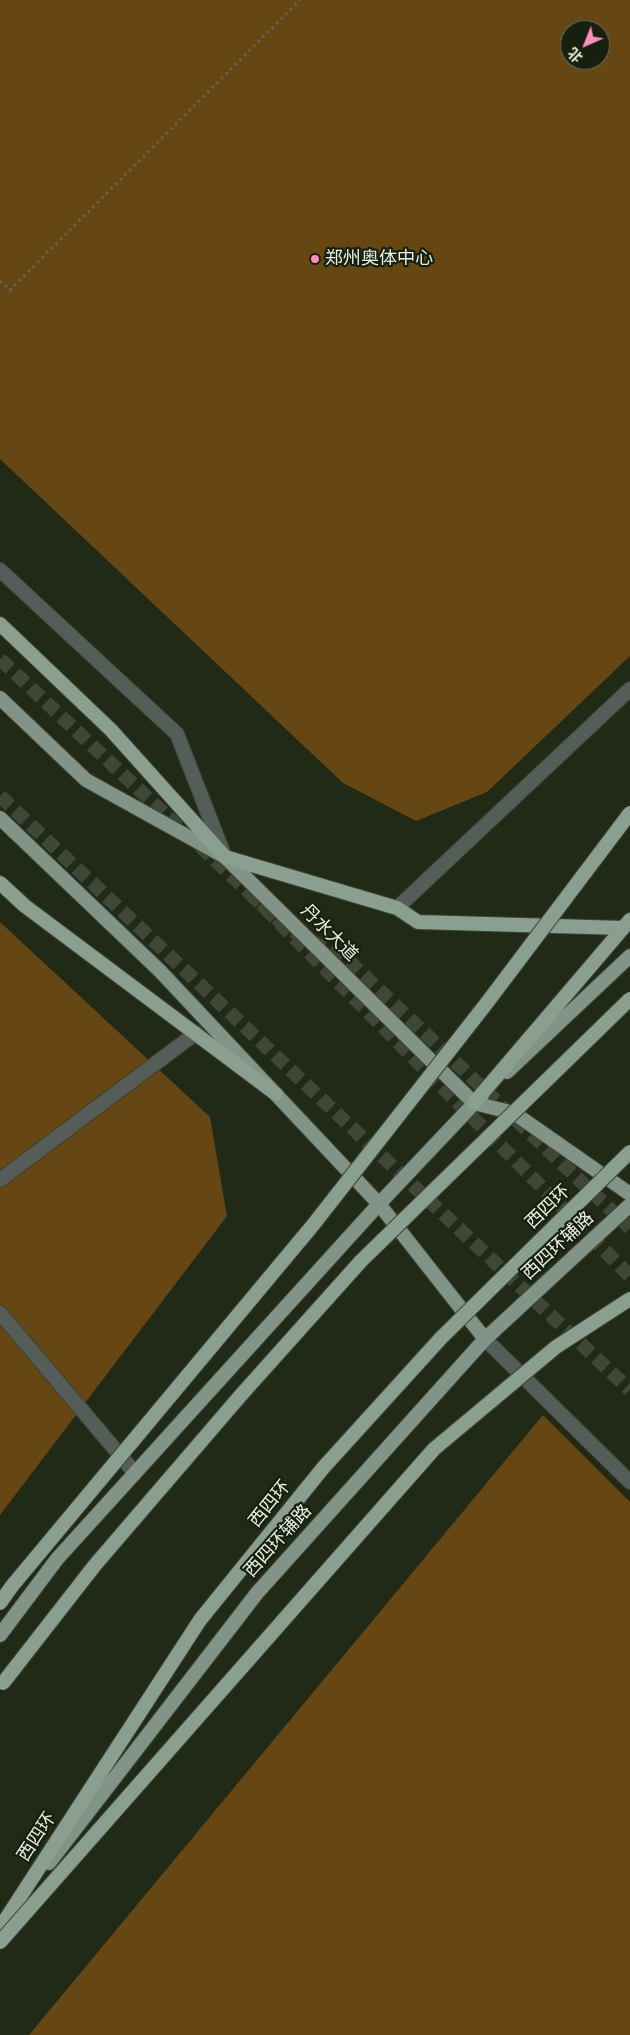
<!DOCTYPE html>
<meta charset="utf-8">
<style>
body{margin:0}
#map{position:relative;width:630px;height:2035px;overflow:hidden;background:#212917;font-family:"PT Sans Narrow","Noto Sans SC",sans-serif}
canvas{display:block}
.north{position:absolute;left:560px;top:20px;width:50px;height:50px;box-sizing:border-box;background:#17200e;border:1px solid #6b7363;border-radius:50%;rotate:224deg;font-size:14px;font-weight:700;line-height:20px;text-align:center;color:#e9efe3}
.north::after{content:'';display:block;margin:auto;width:18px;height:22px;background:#fe8ebe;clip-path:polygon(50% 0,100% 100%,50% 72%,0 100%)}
</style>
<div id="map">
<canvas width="630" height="2035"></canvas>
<div class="north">北</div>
</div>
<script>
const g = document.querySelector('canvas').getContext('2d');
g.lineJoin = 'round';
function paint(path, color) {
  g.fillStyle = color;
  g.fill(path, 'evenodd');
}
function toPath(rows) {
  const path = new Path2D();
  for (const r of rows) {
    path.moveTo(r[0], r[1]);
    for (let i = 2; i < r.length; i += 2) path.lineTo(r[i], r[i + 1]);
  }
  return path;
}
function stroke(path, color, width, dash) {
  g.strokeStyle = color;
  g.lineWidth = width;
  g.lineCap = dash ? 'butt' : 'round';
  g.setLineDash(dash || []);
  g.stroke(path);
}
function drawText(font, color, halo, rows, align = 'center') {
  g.font = font + ' "PT Sans Narrow","Noto Sans SC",sans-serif';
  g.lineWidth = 4.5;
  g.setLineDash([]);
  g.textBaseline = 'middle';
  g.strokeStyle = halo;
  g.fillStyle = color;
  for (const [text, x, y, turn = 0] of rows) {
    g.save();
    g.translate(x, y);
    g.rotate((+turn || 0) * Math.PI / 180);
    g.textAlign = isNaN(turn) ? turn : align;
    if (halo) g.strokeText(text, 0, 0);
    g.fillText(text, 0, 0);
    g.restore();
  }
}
paint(toPath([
 [0,0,630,0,630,656,487,792,416,821,343,783,0,459],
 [570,30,600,30,600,60,570,60],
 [0,922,210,1117,227,1216,0,1515],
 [543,1415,630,1502,630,2035,29,2035]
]), '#664613');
stroke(toPath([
 [0,796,630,1390],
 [250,893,630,1276]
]), '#3f4736', 14, [14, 7]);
stroke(toPath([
 [0,659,184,832],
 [200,846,286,927,351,963,630,1228]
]), '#3f4736', 14, [14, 7]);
const service = toPath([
 [0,1180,196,1033],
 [0,1313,135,1473]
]);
const minor = toPath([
 [0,570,177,734,225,857],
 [397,908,630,689]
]);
const tertiary = toPath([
 [485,1339,630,1482]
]);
const primary = toPath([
 [0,698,86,780,225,857,474,1103,514,1113,630,1194],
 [0,818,160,971,379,1204,485,1339],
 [507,1072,630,956],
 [0,1635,57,1559,379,1204,482,1095],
 [49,1863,257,1593,485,1339,630,1205]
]);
const trunk = toPath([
 [0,624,111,730,225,857,397,908,418,922,623,928],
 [0,883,25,906,276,1094],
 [474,1103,630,920],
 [0,1928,200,1620]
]);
stroke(service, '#3d4534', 16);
stroke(minor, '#3d4534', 16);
stroke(tertiary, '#3d4534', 16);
stroke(primary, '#3d4534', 16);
stroke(trunk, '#3d4534', 16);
stroke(toPath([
 [0,281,10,290,300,0]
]), '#5e6655', 3, [2.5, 4]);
stroke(service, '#545d57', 14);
stroke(minor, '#545d57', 14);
stroke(tertiary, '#545d57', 14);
stroke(primary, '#819487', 14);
stroke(trunk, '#8a9f90', 14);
const trunkBridge = toPath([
 [0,1603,12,1586,313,1225,486,1004,630,813],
 [200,1620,323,1468,441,1338,630,1152],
 [3,1683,95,1565,241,1395,361,1261,630,999],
 [0,1942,434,1449,556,1347,630,1299]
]);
stroke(trunkBridge, '#3d4534', 16, []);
stroke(trunkBridge, '#8a9f90', 14);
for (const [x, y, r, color] of [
 [315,259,5,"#fe8ebe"]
]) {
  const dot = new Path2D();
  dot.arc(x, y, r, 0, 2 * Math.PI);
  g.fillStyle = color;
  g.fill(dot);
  stroke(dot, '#17200e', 2);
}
drawText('18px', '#e9efe3', '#17200e', [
 ["郑州奥体中心",325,259]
], 'left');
drawText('18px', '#e9efe3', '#17200e', [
 ["丹水大道",329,933,45],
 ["西四环",548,1207,-44],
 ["西四环辅路",558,1246,-43],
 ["西四环",270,1504,-51],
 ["西四环辅路",278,1541,-48],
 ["西四环",37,1837,-57]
]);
</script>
